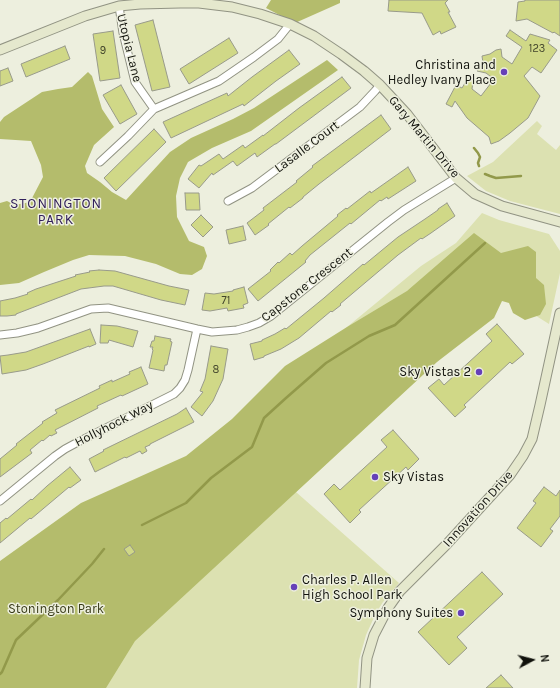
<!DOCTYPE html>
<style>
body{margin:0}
#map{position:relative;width:560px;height:688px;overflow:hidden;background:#edefde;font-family:Karla,sans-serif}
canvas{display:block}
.north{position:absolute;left:512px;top:640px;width:40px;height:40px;-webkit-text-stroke:3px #edefde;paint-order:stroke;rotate:83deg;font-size:11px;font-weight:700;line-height:16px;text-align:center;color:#11120c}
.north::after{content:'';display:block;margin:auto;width:14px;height:18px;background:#11120c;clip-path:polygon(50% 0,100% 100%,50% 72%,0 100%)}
</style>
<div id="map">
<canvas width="560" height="688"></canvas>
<div class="north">N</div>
</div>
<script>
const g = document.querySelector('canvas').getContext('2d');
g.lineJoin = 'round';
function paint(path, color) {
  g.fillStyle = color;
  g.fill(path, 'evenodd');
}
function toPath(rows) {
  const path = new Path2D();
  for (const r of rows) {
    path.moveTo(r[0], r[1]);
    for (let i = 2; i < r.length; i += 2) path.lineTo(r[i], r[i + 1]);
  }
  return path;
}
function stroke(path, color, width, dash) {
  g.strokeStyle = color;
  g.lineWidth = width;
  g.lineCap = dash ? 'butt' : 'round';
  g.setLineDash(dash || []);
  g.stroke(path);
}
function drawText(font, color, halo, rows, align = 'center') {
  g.font = font + ' Karla,sans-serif';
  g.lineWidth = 3;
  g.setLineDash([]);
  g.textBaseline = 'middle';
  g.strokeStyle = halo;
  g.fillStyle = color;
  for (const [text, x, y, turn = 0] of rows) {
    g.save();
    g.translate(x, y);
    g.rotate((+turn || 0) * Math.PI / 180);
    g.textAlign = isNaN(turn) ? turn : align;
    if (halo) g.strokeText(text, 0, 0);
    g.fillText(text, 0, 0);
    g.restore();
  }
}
paint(toPath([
 [537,121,542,126,537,134,556,150,560,145,560,214,510,201,486,191,467,176,493,162],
 [482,213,499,220,549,234,560,251,560,273,549,324,506,297,296,492,399,583,383,602,376,613,366,635,359,660,357,688,0,688,220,446,347,327,421,266,456,243]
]), '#dce1b1');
paint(toPath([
 [271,0,340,0,340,3,295,23,266,8],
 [327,60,338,70,251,131,212,148,188,162,180,178,176,196,177,217,189,241,204,247,207,256,202,269,192,275,180,274,156,264,125,256,89,255,73,260,44,272,19,283,0,285,0,203,7,201,15,205,30,202,43,177,41,165,31,141,0,139,0,122,4,117,42,92,58,89,72,87,88,72,92,76,102,109,114,127,94,145,85,166,87,173,100,182,112,192,126,200,170,152,191,138,233,119,254,108],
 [474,233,501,253,528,246,536,252,536,278,544,285,546,304,540,315,525,320,513,313,509,303,502,301,494,318,437,362,135,641,106,688,0,688,0,561,81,503,186,456,232,419,285,366,347,327,407,291]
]), '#b4bc6c');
stroke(toPath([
 [474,148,478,153,480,157,478,163,479,166],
 [485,174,490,176,496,178,521,176],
 [142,525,186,503,211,478,252,447,264,418,286,398,326,363,369,336,395,325,485,243],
 [0,674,2,672,16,640,58,600,92,564,104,549]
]), '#92994a', 2.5);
const building = toPath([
 [389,0,448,0,445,3,450,12,448,12,456,27,441,34,440,31,433,35,422,13,388,11,389,0],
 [525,0,560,0,560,36,554,32,553,33,527,19,516,21,518,2,525,1,525,0],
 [153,20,170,87,152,91,135,25,153,20],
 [510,30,526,41,530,34,550,40,548,43,557,50,541,73,532,67,524,76,540,96,528,118,510,133,499,141,491,144,489,137,467,118,455,101,452,107,446,104,456,85,462,88,468,78,473,81,472,89,481,96,494,79,486,73,477,71,483,63,482,56,490,54,496,50,501,49,502,57,512,64,522,47,506,36,510,30],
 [113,31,120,78,100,81,93,34,113,31],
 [229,38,238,53,189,84,180,69,229,38],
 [65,46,70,59,26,77,21,64,65,46],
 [289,50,300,64,276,81,244,106,243,104,171,138,163,122,227,93,228,96,252,77,289,50],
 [8,68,13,81,0,86,0,71,8,68],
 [342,77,351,88,276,144,275,144,257,157,255,153,237,166,233,161,213,175,212,173,199,188,188,179,199,165,201,166,219,154,223,159,243,145,245,148,263,135,263,136,299,108,342,77],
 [121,85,137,114,120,124,103,95,121,85],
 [381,115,391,129,319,184,303,197,303,198,290,208,289,207,268,224,269,225,255,235,247,223,264,210,263,208,297,182,296,181,313,167,312,166,381,115],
 [154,129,166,142,116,191,104,178,154,129],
 [408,167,416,181,388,199,387,197,381,201,380,200,351,224,350,223,310,255,305,261,306,262,258,301,248,289,271,271,270,270,278,262,279,263,290,253,292,255,302,246,338,216,337,215,346,208,347,209,370,191,371,193,408,167],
 [185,193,199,193,200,210,186,210,185,193],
 [447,203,455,216,431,233,422,239,421,238,398,255,340,304,341,305,332,312,331,311,299,338,281,349,264,356,264,357,254,360,250,344,262,341,262,340,275,334,285,328,286,329,324,298,363,264,364,265,398,237,425,219,438,210,438,209,447,203],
 [201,215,213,227,203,237,191,225,201,215],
 [243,226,246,240,229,244,226,230,243,226],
 [99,270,115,271,169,286,189,290,185,305,161,300,113,286,104,286,81,289,16,314,16,315,7,316,0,316,0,301,15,298,28,294,27,293,36,289,76,276,75,275,90,272,89,271,99,270],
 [244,287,248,303,243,305,244,308,228,311,227,308,210,311,202,310,205,293,214,294,233,291,233,290,244,287],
 [497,324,524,354,512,364,510,362,464,405,466,407,455,417,428,388,439,379,444,385,492,341,486,334,497,324],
 [101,325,117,326,138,331,133,347,109,340,108,343,100,343,101,325],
 [90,329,96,344,89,347,89,346,43,364,26,370,2,374,0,356,8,355,26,352,90,329],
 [155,336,171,339,170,341,172,342,167,365,165,365,164,371,149,368,153,350,152,349,153,347,150,347,152,341,154,341,155,336],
 [211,346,228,349,223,379,213,401,202,416,191,407,203,392,200,391,205,379,211,346],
 [141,367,148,384,122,396,121,395,97,406,98,408,55,430,57,433,51,436,50,435,43,441,42,440,30,450,32,453,0,477,0,459,17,445,16,444,43,423,42,422,57,413,55,410,100,388,99,386,112,380,112,382,130,374,129,372,141,367],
 [186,408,194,422,150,444,150,445,145,447,147,451,142,454,140,451,126,458,125,457,95,472,89,459,104,451,103,450,177,414,186,408],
 [393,430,419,459,408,470,406,467,359,510,361,512,350,523,324,494,334,484,340,490,387,447,381,440,393,430],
 [70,467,81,480,70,488,69,487,31,519,30,518,0,543,0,523,6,518,7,519,31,499,32,500,47,486,70,467],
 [544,487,556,496,560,490,560,516,550,529,553,531,541,547,517,528,536,503,533,501,544,487],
 [130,545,135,552,129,556,124,549,130,545],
 [482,572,503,594,457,637,467,648,449,665,418,632,482,572],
 [501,675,513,688,486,688,501,675]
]);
paint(building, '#d0d887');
stroke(building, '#989a8a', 1);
const street = toPath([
 [119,6,123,33,135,82,154,109],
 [100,162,128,136,154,109,219,81,254,57,278,39,290,24],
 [228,201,252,188,360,107,375,91,380,85],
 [0,335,17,333,38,328,91,309,108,308,197,329,212,332,237,330,248,327,259,323,271,316,388,222,404,210,456,178],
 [0,501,55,456,65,449,78,442,174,394,180,388,185,380,188,370,197,329]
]);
const secondary = toPath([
 [0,50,85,16,119,6,140,4,180,3,199,3,232,7,260,14,290,24,314,36,341,54,364,71,380,85,407,114,456,178,475,194,502,206,560,222],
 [365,688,367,658,374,635,388,608,400,591,446,545,510,475,523,456,532,439,540,405,560,313]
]);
stroke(street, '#919383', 9);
stroke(secondary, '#919383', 11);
stroke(street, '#fff', 7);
stroke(secondary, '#e5e8cd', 9);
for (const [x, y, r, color] of [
 [504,72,4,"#6640b8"],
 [479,372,4,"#6640b8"],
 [375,477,4,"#6640b8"],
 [294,587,4,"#6640b8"],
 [461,613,4,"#6640b8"]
]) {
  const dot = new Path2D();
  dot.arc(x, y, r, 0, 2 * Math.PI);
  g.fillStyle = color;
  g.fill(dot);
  stroke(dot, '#edefde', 1.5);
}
drawText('11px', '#41442b', null, [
 ["123",537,49],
 ["9",103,51],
 ["71",226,301],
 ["8",216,370]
]);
drawText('13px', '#11120c', '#edefde', [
 ["Utopia Lane",129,48,76],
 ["Gary Martin Drive",424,137,50],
 ["Lasalle Court",307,147,-37],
 ["Capstone Crescent",307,285,-38],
 ["Hollyhock Way",114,424,-27],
 ["Innovation Drive",478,509,-48]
]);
drawText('13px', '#11120c', '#edefde', [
 ["Christina and",496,65],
 ["Hedley Ivany Place",496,80],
 ["Sky Vistas 2",471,372],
 ["Sky Vistas",383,477,"left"],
 ["Charles P. Allen",302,580,"left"],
 ["High School Park",302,595,"left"],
 ["Symphony Suites",453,613]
], 'right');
drawText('13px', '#383b18', '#edefde', [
 ["Stonington Park",56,609]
]);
g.letterSpacing = '1px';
drawText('14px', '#32205b', '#edefde', [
 ["STONINGTON",56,204],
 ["PARK",56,220]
]);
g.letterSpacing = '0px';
</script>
